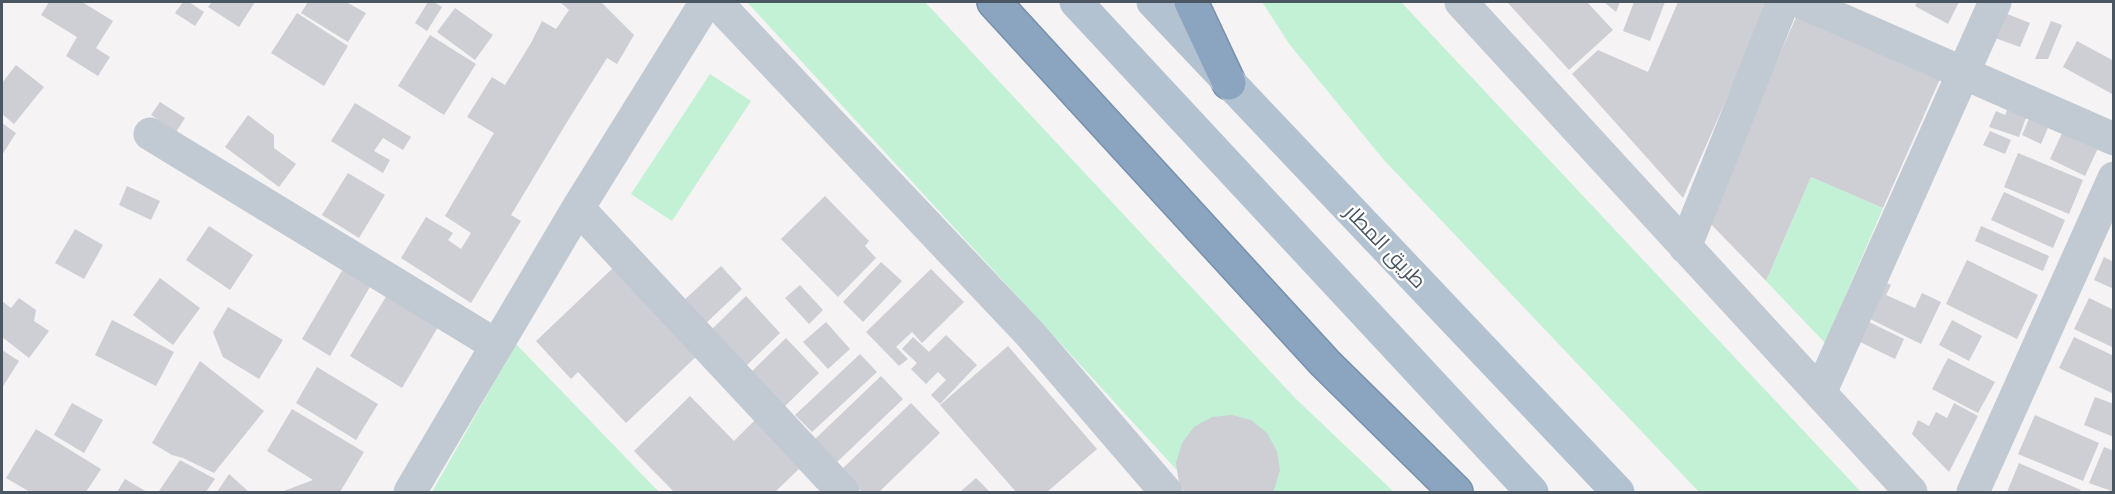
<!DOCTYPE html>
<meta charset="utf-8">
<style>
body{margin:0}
#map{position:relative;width:2115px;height:494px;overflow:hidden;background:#f5f3f3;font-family:Raleway,sans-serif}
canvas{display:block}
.frame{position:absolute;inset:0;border:3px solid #4a5661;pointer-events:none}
</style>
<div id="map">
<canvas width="2115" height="494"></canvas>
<div class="frame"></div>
</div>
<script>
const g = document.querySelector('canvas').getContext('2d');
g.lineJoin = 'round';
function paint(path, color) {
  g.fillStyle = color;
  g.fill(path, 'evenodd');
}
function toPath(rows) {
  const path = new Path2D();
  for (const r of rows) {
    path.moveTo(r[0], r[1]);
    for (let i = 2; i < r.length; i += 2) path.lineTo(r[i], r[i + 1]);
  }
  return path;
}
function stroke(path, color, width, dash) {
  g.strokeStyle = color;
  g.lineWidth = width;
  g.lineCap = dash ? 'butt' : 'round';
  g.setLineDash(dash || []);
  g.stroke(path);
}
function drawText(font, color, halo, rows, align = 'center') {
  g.font = font + ' Raleway,Cairo,sans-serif';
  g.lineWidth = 4.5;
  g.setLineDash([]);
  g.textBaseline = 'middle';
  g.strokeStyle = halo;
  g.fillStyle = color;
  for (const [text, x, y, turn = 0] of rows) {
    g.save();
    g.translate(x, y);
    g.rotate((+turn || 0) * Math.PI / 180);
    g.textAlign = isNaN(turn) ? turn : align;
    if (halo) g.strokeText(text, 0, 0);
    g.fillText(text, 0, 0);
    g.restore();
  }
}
paint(toPath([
 [747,2,925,2,1295,398,1394,492,1197,492],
 [1262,2,1401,2,1861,492,1699,492,1383,159,1290,45],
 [710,74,751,101,672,221,631,194],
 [1811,177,1883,208,1825,343,1766,281],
 [516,344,659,492,432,492]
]), '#c3f1d5');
paint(toPath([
 [49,2,82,2,113,21,96,48,110,57,98,76,66,56,77,37,41,15],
 [183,2,189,2,204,12,195,26,175,13],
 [212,2,255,2,239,27,208,7],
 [308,2,346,2,366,13,348,42,301,13],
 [428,2,434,2,442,7,427,31,415,23],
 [560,2,601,2,634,35,617,64,607,58,567,122,511,215,521,221,471,303,401,258,426,217,453,233,448,240,461,249,471,233,445,216,494,133,467,117,492,77,505,85,531,43,542,21,556,29,569,10],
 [1507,2,1587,2,1613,30,1569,70],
 [1604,2,1620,2,1616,12],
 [1634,2,1665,2,1650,41,1623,31],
 [1678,2,1769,2,1683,198,1572,74,1598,50,1648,72],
 [1917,2,1959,2,1948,24,1915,6],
 [455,8,493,35,475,60,437,32],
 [297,13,348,46,324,86,271,53],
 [2005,13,2030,23,2020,47,1995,38],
 [1797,15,1940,79,1883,208,1811,177,1766,281,1707,220],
 [2051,21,2062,25,2048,59,2035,59],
 [430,35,476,64,444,115,398,86],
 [2077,41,2114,61,2114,95,2063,67],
 [16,65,44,87,14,124,2,114,2,83],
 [2012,97,2031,104,2019,137,1989,127,1996,111,2005,115],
 [160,102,185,118,176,132,151,115],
 [355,103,411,137,403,150,383,138,374,151,390,160,383,173,331,141],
 [2034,107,2053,116,2041,144,2022,135],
 [248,115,274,135,274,148,296,164,279,187,225,147],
 [2,123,16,133,2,155],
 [2064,129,2099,146,2085,176,2050,159],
 [1990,131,2011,140,2005,154,1983,145],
 [2018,153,2083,180,2069,214,2004,187],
 [348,173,385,195,359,238,322,215],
 [127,186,160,201,151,220,119,205],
 [2004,192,2065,220,2053,248,1991,220],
 [825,196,869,241,865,246,876,258,838,297,781,239],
 [209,226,253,255,230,290,186,260],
 [1981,226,2049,256,2043,271,1975,241],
 [75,229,103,245,84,279,55,263],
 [2104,257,2114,262,2114,289,2094,280],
 [1967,260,2038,295,2017,339,1946,304],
 [881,262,902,281,863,322,843,302],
 [615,266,699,354,626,423,578,372,571,379,536,341],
 [721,266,742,289,703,326,681,303],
 [343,269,371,285,330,356,302,339],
 [931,269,964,302,922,343,912,332,896,347,908,359,899,366,866,332],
 [160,278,200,308,173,345,133,315],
 [1879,279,1891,285,1886,295,1915,308,1922,293,1941,302,1921,344,1862,315],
 [800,285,823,310,809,324,785,298],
 [387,295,438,327,402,388,350,356],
 [746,296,780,333,745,367,710,331],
 [19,298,36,310,34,321,49,331,29,358,2,337,2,301,11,308],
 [2089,298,2114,310,2114,348,2074,329],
 [228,307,283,340,259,379,223,357,213,332],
 [112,320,174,352,156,386,95,355],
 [1952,320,1982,336,1969,361,1939,345],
 [1867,321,1904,339,1895,359,1858,341],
 [826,322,850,349,828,369,803,342],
 [946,335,977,365,940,404,931,395,946,380,938,372,926,384,911,369,917,363,902,349,913,337,929,352],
 [2074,337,2114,356,2114,394,2059,368],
 [786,338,819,373,783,408,750,373],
 [1008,346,1097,449,1047,492,1016,492,940,405],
 [2,350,19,361,2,388],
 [860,354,877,372,812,432,795,415],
 [1948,358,1995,382,1978,413,1932,389],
 [200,361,264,411,214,473,183,458,172,455,152,443],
 [317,367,378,404,356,440,296,403],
 [881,376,903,399,835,464,813,441],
 [690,396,734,441,757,418,803,465,775,492,674,492,634,451],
 [2095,397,2114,404,2114,437,2084,425],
 [72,403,103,420,84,453,54,435],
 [911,403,940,433,879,492,862,492,841,470],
 [1954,403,1978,416,1949,472,1912,434,1918,420,1929,426,1936,412,1947,418],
 [292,409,364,452,340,492,281,492,313,480,267,451],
 [1232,415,1251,420,1267,433,1277,451,1280,470,1274,490,1272,492,1184,492,1179,483,1176,463,1182,443,1194,427,1212,417],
 [2035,415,2099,443,2083,481,2018,454],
 [36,429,101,469,86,492,30,492,6,478],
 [2104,447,2114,451,2114,492,2089,483],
 [180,460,215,479,206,492,159,491],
 [2019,463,2081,490,2079,492,2007,492],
 [229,474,249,492,217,492],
 [976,478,990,492,960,492],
 [125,479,147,492,117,492]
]), '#cdcfd5');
const highway = toPath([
 [994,2,1325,363,1456,492],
 [1191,2,1229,83]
]);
stroke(highway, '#7690ad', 36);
stroke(toPath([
 [716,2,1031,335,1166,492],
 [1461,2,1911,492],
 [1801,2,2114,139],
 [150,134,496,345],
 [578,208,843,492],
 [1685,247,1783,2],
 [1820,393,1995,2],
 [410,492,578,208,706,2],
 [1973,492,2114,178]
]), '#c1cad2', 33);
stroke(toPath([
 [1076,2,1532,492],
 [1153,2,1618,492]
]), '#b3c2d1', 33);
stroke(highway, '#8ba5c1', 33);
drawText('21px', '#4a5661', '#fff', [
 ["طريق المطار",1385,247,46]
]);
</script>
